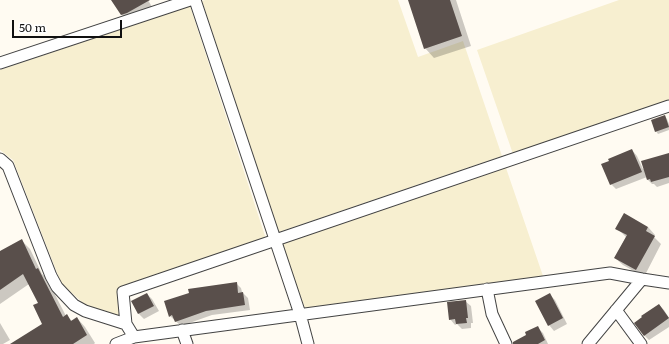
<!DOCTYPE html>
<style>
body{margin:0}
#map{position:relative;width:669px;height:344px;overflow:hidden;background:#fffbf2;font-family:Literata,serif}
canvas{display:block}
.scale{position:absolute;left:12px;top:20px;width:110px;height:18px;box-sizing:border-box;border:2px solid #101010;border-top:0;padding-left:5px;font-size:12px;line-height:14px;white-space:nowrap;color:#101010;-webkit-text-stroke:3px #fff;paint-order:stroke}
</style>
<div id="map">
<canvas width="669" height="344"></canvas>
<div class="scale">50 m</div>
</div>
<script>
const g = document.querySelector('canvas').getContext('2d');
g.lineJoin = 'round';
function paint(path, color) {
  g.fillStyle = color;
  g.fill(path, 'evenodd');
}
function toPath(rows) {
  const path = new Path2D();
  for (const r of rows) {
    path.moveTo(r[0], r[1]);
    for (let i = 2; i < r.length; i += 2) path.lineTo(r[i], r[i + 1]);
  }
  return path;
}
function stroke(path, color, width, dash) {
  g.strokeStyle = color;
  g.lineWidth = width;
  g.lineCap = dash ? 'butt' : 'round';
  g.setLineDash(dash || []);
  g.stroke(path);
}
paint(toPath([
 [205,0,398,0,418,57,463,41,502,156,279,232,202,1],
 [619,0,669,0,669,101,513,154,477,50],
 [190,6,265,236,263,242,120,290,122,319,84,304,61,283,13,160,0,150,0,70],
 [506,168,543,276,305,308,281,243]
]), '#f7efd0');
paint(toPath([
 [112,0,148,0,152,7,127,20,122,15],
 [409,0,456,0,471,46,434,58,425,48],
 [665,116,667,119,669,124,669,130,658,134,656,131],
 [632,150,637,156,643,169,669,154,669,183,657,187,654,184,652,184,648,180,647,177,616,189,611,184],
 [648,227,655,235,654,237,661,244,644,277,623,265,615,258,626,237,617,228],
 [22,241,30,249,42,274,46,277,66,316,67,316,72,321,77,318,85,327,95,343,94,344,12,344,43,324,40,303,29,284,0,304,0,252],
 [236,283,241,288,242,292,248,298,250,310,212,315,181,326,170,316],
 [147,294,152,299,159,311,144,319,139,314,133,302],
 [550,295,555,300,567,324,554,331,549,325,536,302],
 [465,301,471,306,473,323,471,323,471,328,462,329,457,324,455,325,450,319],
 [659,305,664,310,669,318,669,327,649,340,644,335],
 [0,323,10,340,3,344,0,344],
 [538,328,543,333,548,344,524,344]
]), '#0003');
paint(toPath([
 [111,0,150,0,127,13,121,15],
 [408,0,450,0,462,36,424,49],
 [665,115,669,127,655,132,651,120],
 [632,149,642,172,610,185,601,164,609,161,608,159],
 [669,153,669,177,651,182,650,179,647,180,641,161],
 [624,213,648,227,646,231,655,236,636,270,614,258,627,235,615,229],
 [22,239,36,269,38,268,63,317,67,314,71,321,77,317,87,335,73,344,10,344,42,324,33,305,38,303,23,274,0,290,0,251],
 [237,282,238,293,243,292,245,305,206,311,175,322,172,315,169,317,164,301,189,293,188,289],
 [147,293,154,306,138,314,131,301],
 [550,293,563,318,548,326,535,301],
 [466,300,468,318,466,318,467,323,456,324,455,319,449,320,447,302],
 [659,304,669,318,644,336,634,323,642,317,641,316],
 [538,326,545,340,538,344,513,344,513,342,526,335,525,332]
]), '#594f4b');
const minor = toPath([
 [195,0,300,314,308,344],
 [0,63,190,0],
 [0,159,8,166,51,276,57,287,74,305,85,311,126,324],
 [487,289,492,314,506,344],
 [616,310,641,344],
 [182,330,187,344],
 [134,337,126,324,123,292,669,106],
 [116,344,134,337,610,273,642,279,669,283],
 [588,344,642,279]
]);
stroke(minor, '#434343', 13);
stroke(minor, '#fff', 11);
</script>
